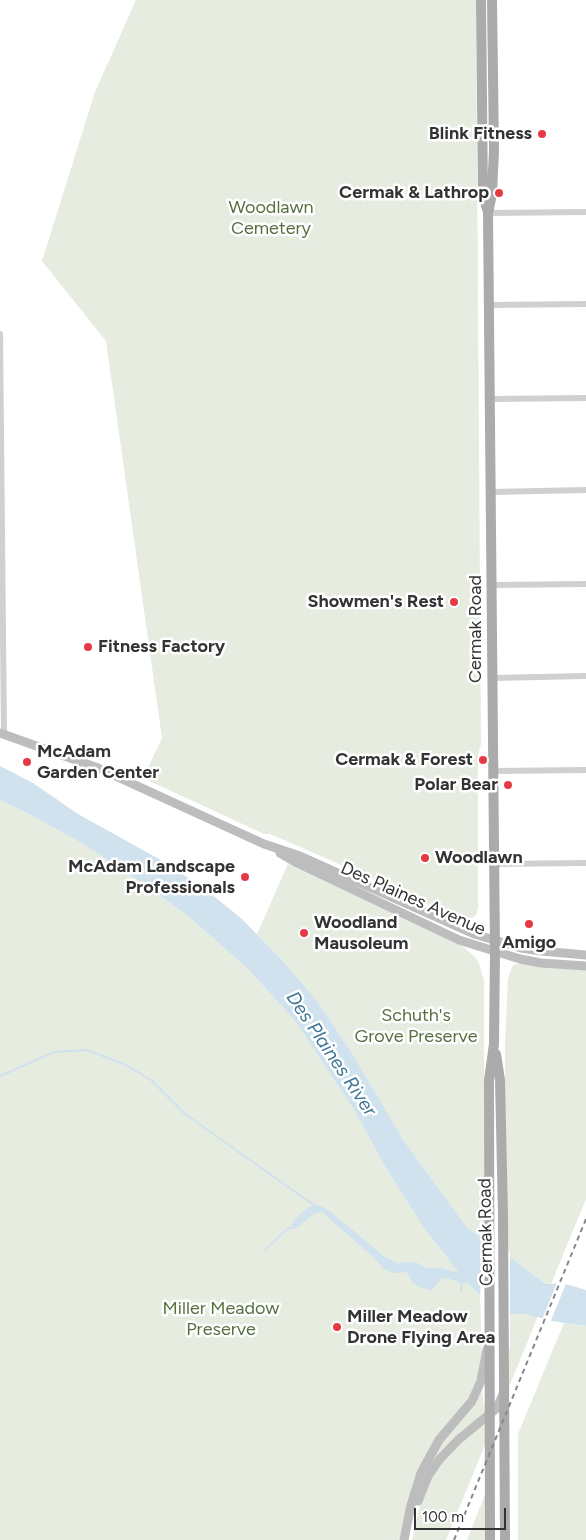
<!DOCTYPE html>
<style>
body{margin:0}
#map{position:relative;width:586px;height:1540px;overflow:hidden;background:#fff;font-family:Figtree,sans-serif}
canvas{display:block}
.scale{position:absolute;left:414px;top:1508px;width:92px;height:22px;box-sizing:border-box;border:2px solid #333;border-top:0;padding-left:6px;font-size:15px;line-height:18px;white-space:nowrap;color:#333;-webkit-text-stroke:4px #fff;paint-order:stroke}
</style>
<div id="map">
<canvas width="586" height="1540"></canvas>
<div class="scale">100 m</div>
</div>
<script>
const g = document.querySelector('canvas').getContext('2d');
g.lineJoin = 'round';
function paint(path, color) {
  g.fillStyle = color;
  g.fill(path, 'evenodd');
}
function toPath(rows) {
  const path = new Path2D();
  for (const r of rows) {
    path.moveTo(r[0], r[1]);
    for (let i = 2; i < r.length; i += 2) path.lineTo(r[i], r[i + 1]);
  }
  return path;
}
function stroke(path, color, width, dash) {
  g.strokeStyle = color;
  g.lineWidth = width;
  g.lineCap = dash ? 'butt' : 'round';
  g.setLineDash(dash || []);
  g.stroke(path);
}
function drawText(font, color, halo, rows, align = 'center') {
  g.font = font + ' Figtree,sans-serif';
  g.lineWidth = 5;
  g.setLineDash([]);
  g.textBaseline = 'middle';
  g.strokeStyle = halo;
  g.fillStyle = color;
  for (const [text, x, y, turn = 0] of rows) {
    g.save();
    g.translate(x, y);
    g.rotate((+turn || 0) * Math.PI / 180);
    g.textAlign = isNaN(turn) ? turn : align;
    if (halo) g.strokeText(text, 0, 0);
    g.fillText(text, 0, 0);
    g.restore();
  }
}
paint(toPath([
 [136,0,476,0,481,744,478,755,478,908,476,915,470,919,461,920,355,871,270,834,264,834,143,778,162,738,106,341,42,261,95,92],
 [0,800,27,813,85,845,142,883,188,916,248,969,296,1022,356,1113,384,1165,424,1228,446,1257,480,1295,482,1357,475,1390,439,1437,401,1540,0,1540],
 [288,864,464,947,476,958,479,963,484,981,484,1237,468,1229,404,1141,352,1053,318,1002,282,960,257,934],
 [515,964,521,964,553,968,586,970,586,1199,551,1284,543,1282,510,1258,510,1252,508,1250,505,1137,505,1043,508,979,512,967],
 [510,1314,526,1314,538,1316,509,1387,509,1350,510,1350],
 [564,1323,586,1326,586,1540,518,1540,518,1434],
 [482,1390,485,1414,460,1432,435,1461,431,1459,436,1451],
 [484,1425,485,1425,485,1445,446,1540,412,1540,423,1492,435,1470,465,1438],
 [486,1492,485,1540,467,1540]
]), '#e6ecdf');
paint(toPath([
 [0,766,33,783,78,814,159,859,204,888,242,919,282,960,318,1002,352,1053,404,1141,468,1229,483,1237,543,1282,548,1284,562,1283,586,1290,586,1326,552,1321,526,1314,510,1314,480,1295,469,1284,458,1282,447,1278,442,1278,433,1289,431,1290,419,1287,413,1283,407,1272,393,1273,384,1269,374,1258,322,1212,315,1213,295,1229,292,1229,292,1224,294,1220,306,1209,314,1205,319,1205,331,1212,386,1258,398,1263,415,1262,427,1268,440,1268,459,1273,424,1228,384,1165,356,1113,296,1022,248,969,188,916,142,883,85,845,27,813,0,800]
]), '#cfe2ee');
paint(toPath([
 [483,1236,510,1254,510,1316,480,1298],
 [558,1280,567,1281,550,1323,542,1320]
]), '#fff');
stroke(toPath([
 [0,1076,54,1052,87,1050,124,1064,151,1080,185,1114,315,1206],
 [265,1250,284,1232,294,1225],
 [461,1291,462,1281]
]), '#cfe2ee', 2);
stroke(toPath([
 [488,213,586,212],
 [489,305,586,304],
 [0,334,4,733],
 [490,399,586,398],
 [491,492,586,490],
 [492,585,586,584],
 [492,678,586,676],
 [493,771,586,770],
 [494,864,586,863]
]), '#d0d0d0', 6);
stroke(toPath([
 [0,733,98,768,264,844,300,856,474,934,521,948,541,951,586,955],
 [280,853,297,863,459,940,520,959,541,963,586,966],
 [418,1501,428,1476,439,1460,458,1440,497,1408,503,1394],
 [404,1540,411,1505,421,1473,439,1440,472,1401,481,1381,487,1349]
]), '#bdbdbd', 9);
stroke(toPath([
 [481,0,483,196,488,212],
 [496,1054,500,1080,503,1216,505,1540],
 [490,1540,489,1080,494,1044,495,952,488,213,492,194,494,150,492,0]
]), '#ababab', 10);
stroke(toPath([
 [454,1540,586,1219]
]), '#888', 2, [5, 4]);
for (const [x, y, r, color] of [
 [542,134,5,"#e63946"],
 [499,193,5,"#e63946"],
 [454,602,5,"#e63946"],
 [88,647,5,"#e63946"],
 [483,760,5,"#e63946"],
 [27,762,5,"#e63946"],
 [508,785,5,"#e63946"],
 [425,858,5,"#e63946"],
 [245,877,5,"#e63946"],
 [529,924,5,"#e63946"],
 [304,933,5,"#e63946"],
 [337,1327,5,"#e63946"]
]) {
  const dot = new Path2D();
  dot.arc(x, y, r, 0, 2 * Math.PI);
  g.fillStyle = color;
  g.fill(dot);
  stroke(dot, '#fff', 2);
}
drawText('bold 18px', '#333', '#fff', [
 ["Blink Fitness",532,134],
 ["Cermak & Lathrop",489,193],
 ["Showmen's Rest",444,602],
 ["Fitness Factory",98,647,"left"],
 ["McAdam",37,752,"left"],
 ["Garden Center",37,773,"left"],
 ["Cermak & Forest",473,760],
 ["Polar Bear",498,785],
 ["Woodlawn",435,858,"left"],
 ["McAdam Landscape",235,867],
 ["Professionals",235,888],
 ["Woodland",314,923,"left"],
 ["Mausoleum",314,944,"left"],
 ["Amigo",529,943,"center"],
 ["Miller Meadow",347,1317,"left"],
 ["Drone Flying Area",347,1338,"left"]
], 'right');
drawText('18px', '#56703f', '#fff', [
 ["Woodlawn",271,208],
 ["Cemetery",271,229],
 ["Schuth's",416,1016],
 ["Grove Preserve",416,1037],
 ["Miller Meadow",221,1309],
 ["Preserve",221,1330]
]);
drawText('18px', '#333', '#fff', [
 ["Cermak Road",476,629,-90],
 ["Des Plaines Avenue",413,899,24],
 ["Cermak Road",486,1232,-91]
]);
drawText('italic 19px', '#3f7597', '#fff', [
 ["Des Plaines River",331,1054,56]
]);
</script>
